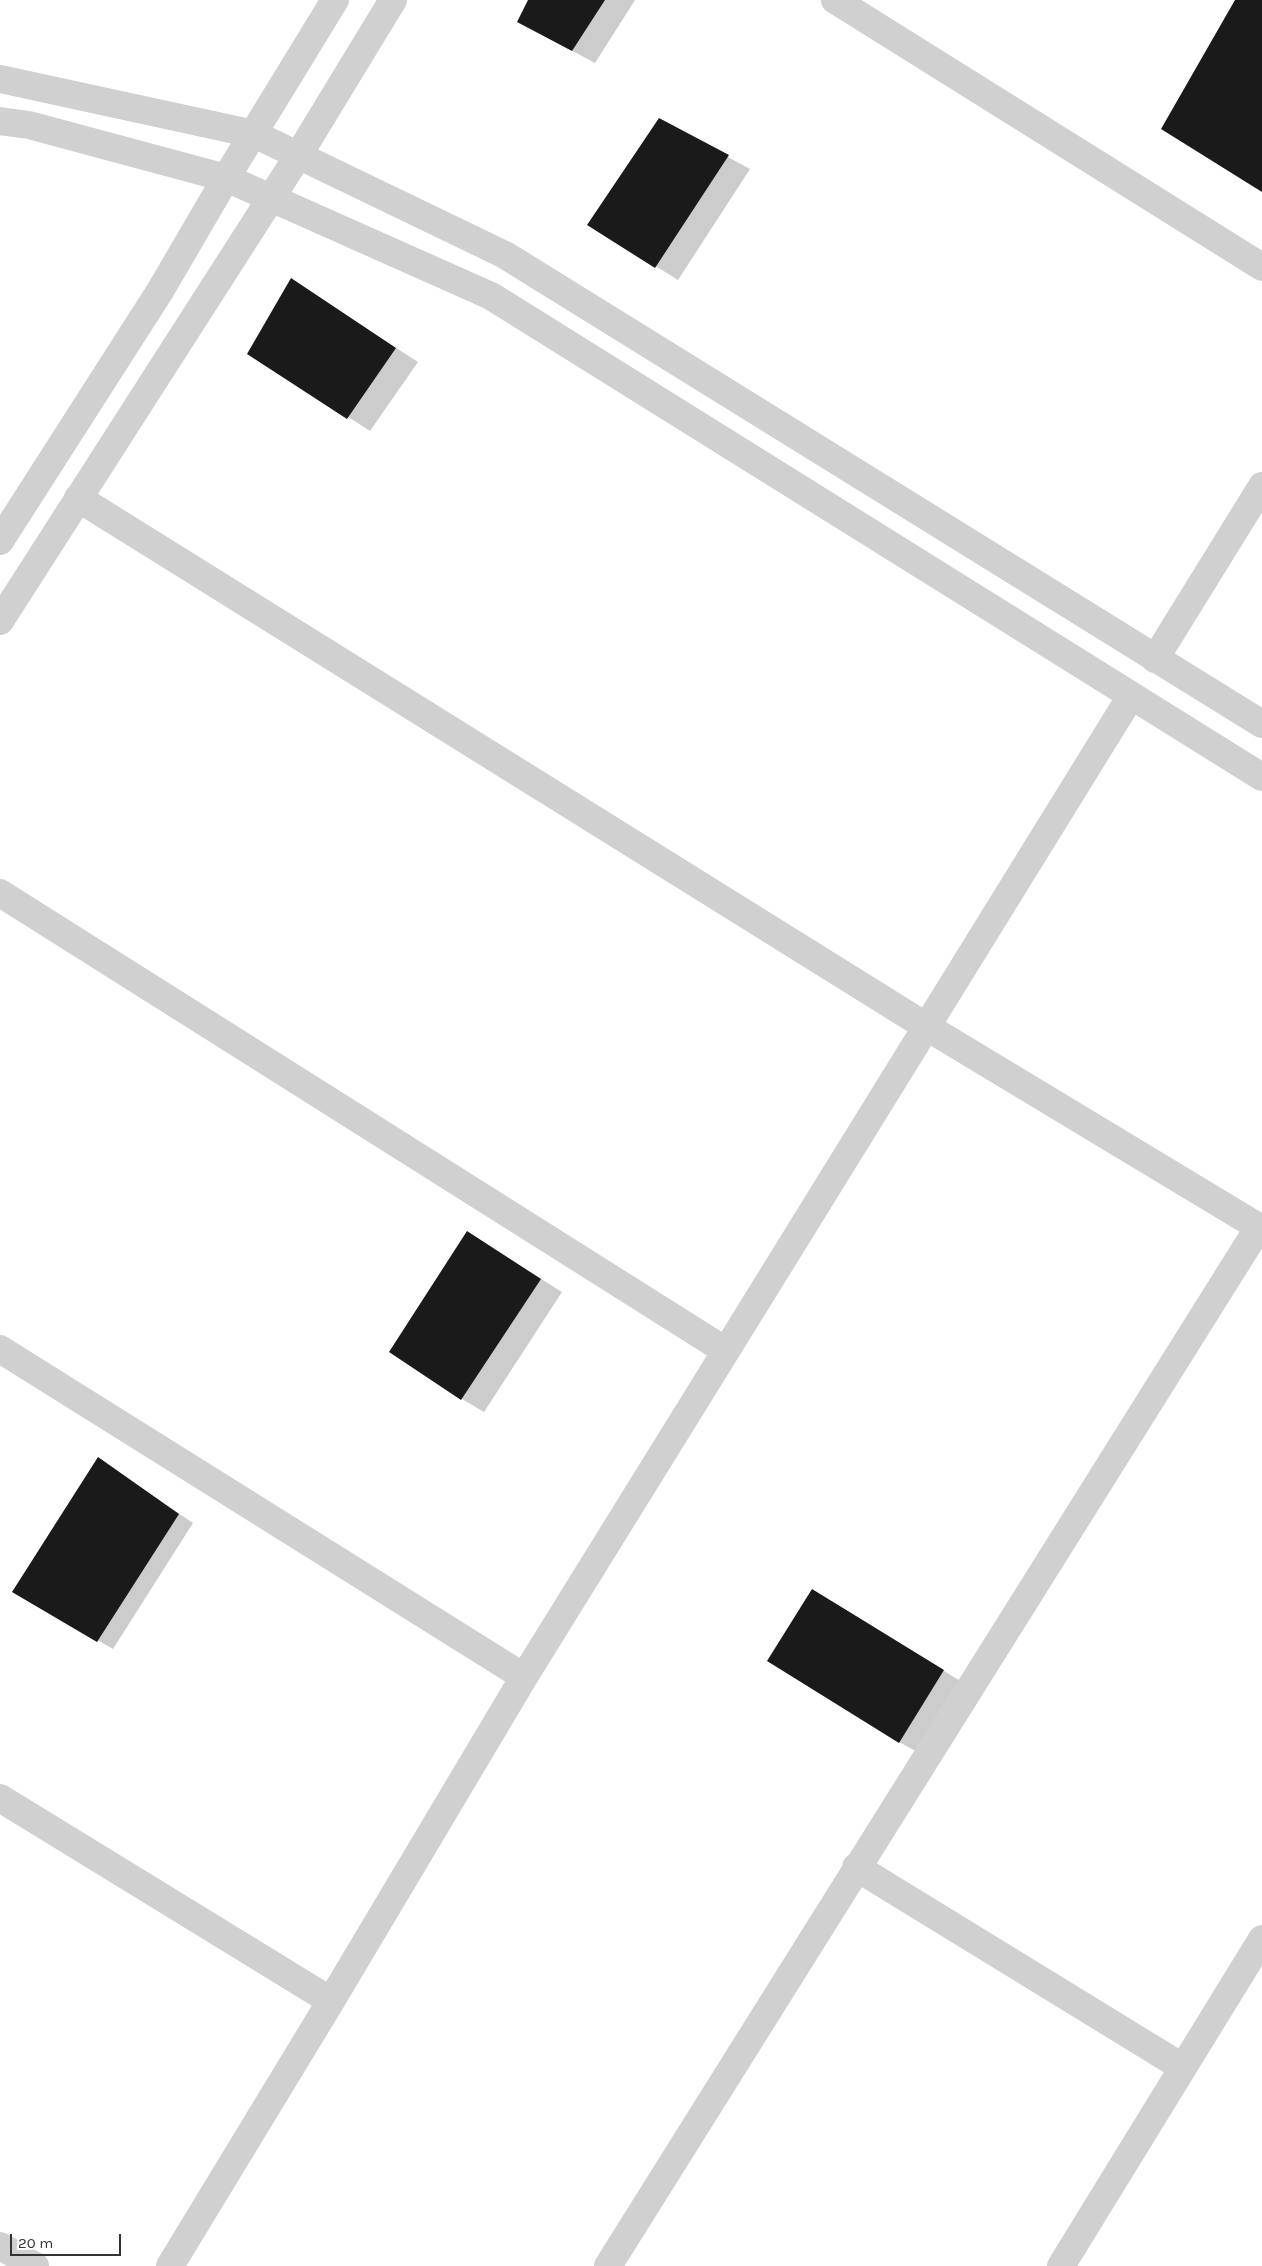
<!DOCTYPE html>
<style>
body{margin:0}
#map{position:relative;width:1262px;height:2266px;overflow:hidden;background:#fff;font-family:Karla,sans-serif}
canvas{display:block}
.scale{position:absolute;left:10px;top:2234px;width:111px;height:22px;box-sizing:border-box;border:2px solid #333;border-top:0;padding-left:6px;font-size:15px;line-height:18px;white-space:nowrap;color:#333;-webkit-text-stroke:4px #fff;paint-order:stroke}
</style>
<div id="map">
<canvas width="1262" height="2266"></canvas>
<div class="scale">20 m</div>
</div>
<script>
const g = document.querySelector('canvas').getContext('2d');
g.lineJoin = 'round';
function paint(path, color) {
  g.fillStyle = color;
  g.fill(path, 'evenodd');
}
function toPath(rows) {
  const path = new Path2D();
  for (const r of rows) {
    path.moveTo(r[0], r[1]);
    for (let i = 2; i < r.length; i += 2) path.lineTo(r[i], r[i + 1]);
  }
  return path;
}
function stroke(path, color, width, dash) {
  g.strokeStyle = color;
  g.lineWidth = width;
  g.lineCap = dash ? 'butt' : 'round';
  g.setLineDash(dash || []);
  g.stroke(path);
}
paint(toPath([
 [530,0,635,0,595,63,541,34],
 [659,120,750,169,678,280,588,224],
 [291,280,418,362,370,431,249,353],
 [468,1233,562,1292,484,1412,462,1399],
 [98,1459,193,1523,113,1649,14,1592],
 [835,1603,965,1684,921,1754,899,1742]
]), '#0003');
paint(toPath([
 [528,0,605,0,572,51,517,22],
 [1235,0,1262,0,1262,192,1161,129],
 [659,118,729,155,655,268,587,225],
 [291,278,396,348,347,419,247,354],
 [467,1231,541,1279,461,1400,389,1352],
 [98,1457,179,1514,97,1642,12,1592],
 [812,1589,944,1670,899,1743,767,1661]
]), '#1a1a1a');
stroke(toPath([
 [835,0,1262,267],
 [0,79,254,134,505,255,1262,724],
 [0,121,29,125,226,178,491,296,1262,777],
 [78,498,927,1027,1262,1229],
 [0,541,160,291,226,178,335,0],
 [0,621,298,156,393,0],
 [1155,659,1262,486],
 [0,893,726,1351,524,1677,331,2001,170,2266],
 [0,1349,524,1677],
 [726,1351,1131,696],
 [0,1798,331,2001],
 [856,1867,1182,2067],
 [0,2246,35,2266],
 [608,2266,1259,1227],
 [1061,2266,1262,1939]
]), '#d0d0d0', 28);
</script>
